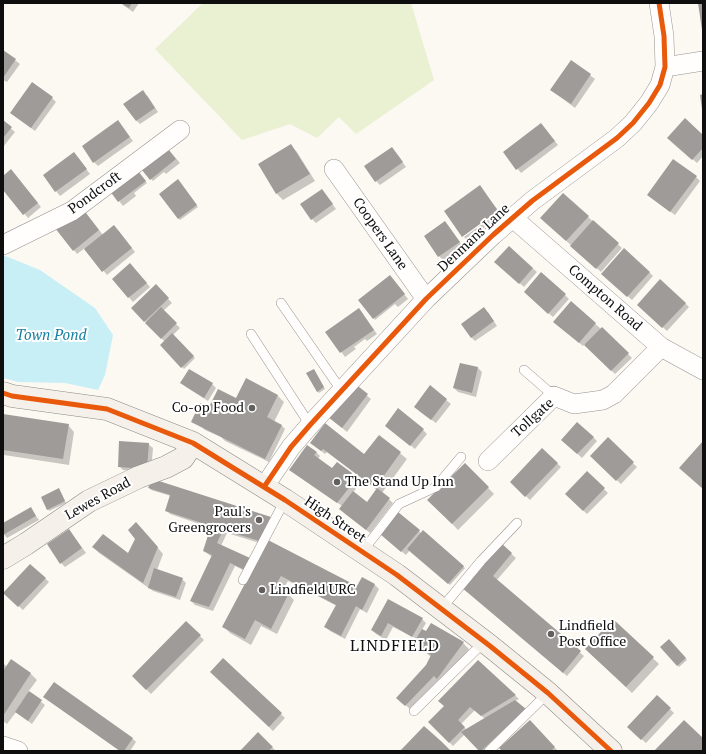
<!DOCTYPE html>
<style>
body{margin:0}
#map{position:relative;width:706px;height:754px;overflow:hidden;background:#fcf8f2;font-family:"PT Serif",serif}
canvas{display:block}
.frame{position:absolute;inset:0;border:4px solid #0e0e0e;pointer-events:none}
</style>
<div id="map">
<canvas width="706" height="754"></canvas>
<div class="frame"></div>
</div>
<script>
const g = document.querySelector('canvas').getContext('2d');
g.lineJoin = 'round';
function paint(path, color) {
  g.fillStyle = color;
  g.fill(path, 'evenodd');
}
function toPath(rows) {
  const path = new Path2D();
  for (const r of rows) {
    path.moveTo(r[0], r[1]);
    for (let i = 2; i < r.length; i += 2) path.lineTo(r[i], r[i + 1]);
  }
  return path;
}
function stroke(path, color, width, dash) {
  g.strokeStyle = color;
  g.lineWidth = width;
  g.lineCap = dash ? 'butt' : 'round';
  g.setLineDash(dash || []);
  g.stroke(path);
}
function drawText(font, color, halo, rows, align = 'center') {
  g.font = font + ' "PT Serif",serif';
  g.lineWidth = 4;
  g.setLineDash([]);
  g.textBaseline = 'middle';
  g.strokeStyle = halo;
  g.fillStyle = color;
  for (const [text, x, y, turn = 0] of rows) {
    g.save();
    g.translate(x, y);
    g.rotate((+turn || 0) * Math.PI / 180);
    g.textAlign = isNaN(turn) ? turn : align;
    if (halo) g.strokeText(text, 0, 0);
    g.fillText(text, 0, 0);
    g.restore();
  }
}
paint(toPath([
 [203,3,411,3,434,80,356,134,339,117,317,138,290,124,242,140,155,49]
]), '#eaf0d2');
paint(toPath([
 [3,255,40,270,95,308,113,335,105,375,98,390,65,383,18,382,3,378]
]), '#c9eff6');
paint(toPath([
 [120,3,139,3,133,12],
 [3,51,20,64,7,82,3,80],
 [571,61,595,79,575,108,551,90],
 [147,95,158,112,140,124,136,120],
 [52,98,56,102,35,131,11,113],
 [3,122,15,132,3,147],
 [541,124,558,145,521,173,504,152],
 [121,126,133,141,98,166,94,162],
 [703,136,703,156,697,163,673,142],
 [291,145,297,152,315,181,283,200,277,194,260,165],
 [392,148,406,167,380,185,376,181],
 [168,149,180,163,166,174,164,172,153,181,139,165],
 [74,153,90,174,60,196,44,176],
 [136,169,147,183,134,193,136,196,123,206,108,187],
 [15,175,41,207,28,218,3,188,3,177],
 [696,177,700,181,675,215,653,199],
 [180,182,198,207,180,220,179,219],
 [480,187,498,210,462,235],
 [322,190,336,209,316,223,312,219],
 [563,194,622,248,601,272,545,222],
 [499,212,502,215,467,240,464,237],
 [86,213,103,235,118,230,135,252,107,275,85,248,77,254,74,250],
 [445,222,463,247,443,260,439,256],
 [509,248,537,272,524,287,500,266],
 [134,269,150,287,133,302,113,279],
 [649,272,653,276,632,300,607,278],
 [390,276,408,299,398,307,395,304,375,320,374,318],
 [156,286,172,303,163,311,180,328,173,335,195,358,184,369,161,345,165,342,132,308],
 [565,295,569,299,553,317,529,296],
 [571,302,601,329,602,328,632,358,615,374,585,344,583,346,558,325],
 [685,303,689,307,667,331,642,308],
 [359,309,377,334,367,341,365,339,354,347,356,349,345,357,327,332],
 [488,312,497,326,475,341,471,337],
 [460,364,478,368,482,372,476,397,458,392,454,388],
 [315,372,325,389,319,393,317,391],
 [246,380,278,396,284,402,274,422,281,425,285,429,269,462,225,441,221,437,205,430,201,426,210,408,236,399],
 [182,383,212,384,216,388,208,401,186,387],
 [354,385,371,399,347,432,329,417],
 [430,387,451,404,436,423,419,411],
 [3,417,68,425,74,432,69,465,4,455,3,454],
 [390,429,423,430,427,434,415,449],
 [379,436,407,459,382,493,393,503,370,533,344,513,342,506,291,470,316,452,320,456,318,459,332,469,351,473,355,477,351,484,356,489,353,492,367,503,377,490,327,452,325,454,315,446,364,455],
 [593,437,597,441,582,458,566,443],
 [608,439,637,467,621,484,591,456],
 [148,444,153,448,151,472,123,470,119,466],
 [542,449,561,467,530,500,511,482],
 [465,464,494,494,458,530,429,500],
 [587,473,608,493,587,514,566,494],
 [151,484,268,541,358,588,362,579,375,585,379,589,367,613,360,609,345,639,330,631,326,627,337,606,288,581,282,591,288,594,294,600,277,634,261,626,251,645,230,633,224,627,266,545,227,533,221,546,249,573,235,566,213,611,195,605,191,601,212,557,204,551,211,528,170,514,166,510,171,496,151,490,150,488],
 [59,489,66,503,49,511,48,509],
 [31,509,39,520,7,538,3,533,3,524],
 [142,529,163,554,157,570,182,579,186,583,180,600,153,591,99,553,93,547,128,554],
 [69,530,86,553,65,567,61,563],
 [419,531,422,534,423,532,465,568,450,585,410,550,406,555,385,538],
 [500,544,516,558,496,581,584,656,567,676,467,591],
 [30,565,49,582,23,610,4,593],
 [389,600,422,619,426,623,422,630,426,633,463,643,469,649,444,684,412,711,398,698,427,666,431,657,423,650,424,646,417,639,393,627,386,640,376,634,372,630],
 [613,620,659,664,632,693,592,655],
 [186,622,204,640,151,694,133,676],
 [669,640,687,660,679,667,661,647],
 [224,659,285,718,273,731,211,672],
 [478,661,519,699,515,701,525,710,494,751,480,751,465,734,453,746,429,722,445,706],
 [475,710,485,719,467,730,461,724],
 [3,663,7,667,31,674,37,680,28,692,45,705,32,724,16,712,7,724,3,721],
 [45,697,132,738,136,742,130,751,120,751],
 [657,697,674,713,646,743,628,727],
 [530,721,558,751,503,751],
 [258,734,276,751,241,751]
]), '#0003');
paint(toPath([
 [121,3,132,3,129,8],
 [698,3,703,3,703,30,702,30],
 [3,50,16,59,3,78],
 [571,60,591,74,571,104,550,90],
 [32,82,53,97,31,128,10,113],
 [143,90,155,108,136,121,123,104],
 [703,94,703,109,702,109,700,95],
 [685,118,703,135,703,148,692,160,667,138],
 [3,120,12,127,3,138],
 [118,120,130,137,93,163,82,146],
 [541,123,555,141,516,170,503,152],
 [164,144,176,159,150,180,138,165],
 [291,144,310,174,276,194,258,164],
 [392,147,403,162,375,182,364,166],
 [74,152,87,169,55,192,43,175],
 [673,159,697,176,670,212,647,195],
 [134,166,146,181,118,202,107,187],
 [11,169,38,203,23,215,3,190,3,176],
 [178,179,197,205,178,219,159,194],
 [480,185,498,211,462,237,444,211],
 [322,189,333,204,311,220,300,204],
 [563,193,589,216,566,241,540,218],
 [82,208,99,230,73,251,55,228],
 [593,220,619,243,596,269,570,246],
 [445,221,460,242,438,257,424,236],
 [114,225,132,248,102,272,84,249],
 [509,246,533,268,519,284,494,262],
 [624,248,650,272,627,297,601,274],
 [130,263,147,283,128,298,112,279],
 [541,272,566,294,548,314,524,292],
 [390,275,405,294,373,319,358,300],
 [660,279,686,303,662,328,637,305],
 [156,284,169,298,144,322,131,308],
 [571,301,596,323,579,343,553,322],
 [161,307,177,323,161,339,145,323],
 [484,307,494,321,471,338,461,324],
 [359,308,374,330,340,353,325,332],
 [602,327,629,353,611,371,584,345],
 [172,333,194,356,181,368,160,345],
 [460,363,478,367,472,393,453,388],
 [189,369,213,383,204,398,180,383],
 [314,369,324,387,317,392,306,373],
 [246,378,278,395,267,417,282,425,265,459,191,422,200,403,209,407,218,389,236,398],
 [354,383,368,394,342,428,328,417],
 [430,385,447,399,431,420,414,407],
 [398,408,424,429,410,446,385,426],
 [3,414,69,424,63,459,3,450],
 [577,422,594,437,577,454,561,440],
 [325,423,364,454,379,435,401,452,375,488,323,449,321,451,310,443],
 [608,437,634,462,616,481,590,456],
 [119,441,149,443,147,469,118,467],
 [703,441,703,489,679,468],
 [307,445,317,452,314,455,332,468,337,462,352,473,348,480,352,484,337,503,289,470],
 [542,448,558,463,525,497,510,482],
 [465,463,489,487,452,524,427,500],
 [587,471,605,488,583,511,565,494],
 [159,481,271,517,263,542,223,530,217,543,250,558,245,570,230,563,209,607,190,601,212,555,203,551,211,526,165,511,170,495,148,488,150,484],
 [59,488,65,501,47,510,41,497],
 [377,488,390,498,366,530,339,509,353,491,367,502],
 [31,507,36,516,3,535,3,523],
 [398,512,420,530,401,552,380,534],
 [136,522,158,547,143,583,92,547,103,534,128,553,135,539,128,530],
 [69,529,82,548,60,564,47,544],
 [423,530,464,566,448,584,407,549],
 [268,540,357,586,362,577,375,584,362,610,356,606,341,636,324,627,336,605,281,576,275,586,289,593,271,629,255,620,245,639,222,627],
 [500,542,512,553,493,576,581,651,563,673,461,587],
 [30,564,46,578,18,607,3,593],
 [154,568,183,578,176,597,148,588],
 [388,599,423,618,412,637,388,623,381,636,371,630],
 [613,619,654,657,626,687,585,649],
 [186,621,201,635,146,690,132,676],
 [431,623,464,642,437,679,434,676,405,706,396,698,426,665,431,655,422,650,424,644,416,639,422,629,426,631],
 [669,639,686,658,677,666,660,647],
 [223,658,282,713,269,727,210,672],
 [11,659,31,673,3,716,3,671],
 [478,660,516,695,481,716,470,707,458,720,465,727,449,743,428,722,444,706,438,701],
 [54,682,133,738,124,751,120,751,43,697],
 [29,691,42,700,28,721,15,712],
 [657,695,671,708,641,740,627,727],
 [515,700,526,709,481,751,479,751,461,732],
 [530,720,555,747,551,751,502,751,499,748],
 [684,720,703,738,703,749,701,751,654,751],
 [424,726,442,742,451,751,400,751],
 [258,732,273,747,268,751,240,751]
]), '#9f9b98');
const service = toPath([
 [281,303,341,390],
 [251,334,310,425],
 [524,370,554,396],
 [362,552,399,504,436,487,461,457],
 [243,580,285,500],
 [441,609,481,561,517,523],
 [414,711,484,642],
 [489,751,548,693]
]);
const minor = toPath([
 [665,67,703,61],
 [334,169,426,299],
 [513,218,661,347,703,370],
 [3,245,72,211,180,130],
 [488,461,554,396,574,404,603,400,614,394,661,347],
 [264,487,291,447,310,425,426,299,493,235,532,201,617,138,633,123,649,103,660,85,665,67,664,36,659,3],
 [3,746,18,751]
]);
const secondary = toPath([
 [3,393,12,396,107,409,193,443,285,500,397,575,490,646,548,693,611,751],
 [3,558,26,544,89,501,139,477,166,467,183,458,193,443]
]);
stroke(service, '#959391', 10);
stroke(minor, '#959391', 20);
stroke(secondary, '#8c8a87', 23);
stroke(service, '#fffefd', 9);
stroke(minor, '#fffefd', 19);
stroke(secondary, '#f5f1ea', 22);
stroke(toPath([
 [3,393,12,396,107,409,193,443,285,500,397,575,490,646,548,693,611,751],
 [264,487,291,447,310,425,426,299,493,235,532,201,617,138,633,123,649,103,660,85,665,67,664,36,659,3]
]), '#e8590c', 5);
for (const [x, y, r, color] of [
 [252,408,4,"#61605e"],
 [337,482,4,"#61605e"],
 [259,520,4,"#61605e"],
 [262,590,4,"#61605e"],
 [551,634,4,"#61605e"]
]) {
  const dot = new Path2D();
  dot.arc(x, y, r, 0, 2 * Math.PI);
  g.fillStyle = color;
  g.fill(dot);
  stroke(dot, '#fff', 1.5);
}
drawText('14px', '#0e0e0e', '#fff', [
 ["Pondcroft",95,193,-36],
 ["Coopers Lane",380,234,55],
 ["Denmans Lane",474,238,-43],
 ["Compton Road",605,298,41],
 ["Tollgate",533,418,-42],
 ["Lewes Road",98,499,-29],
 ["High Street",335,520,34]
]);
drawText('14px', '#0e0e0e', '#fff', [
 ["Co-op Food",244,408,"right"],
 ["The Stand Up Inn",345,482],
 ["Paul's",251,512,"right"],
 ["Greengrocers",251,528,"right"],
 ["Lindfield URC",270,590],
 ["Lindfield",559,626],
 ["Post Office",559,642]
], 'left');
drawText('italic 15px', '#1580a2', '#fff', [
 ["Town Pond",51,336]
]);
g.letterSpacing = '1px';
drawText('16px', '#0e0e0e', '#fff', [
 ["LINDFIELD",395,646]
]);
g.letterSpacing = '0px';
</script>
